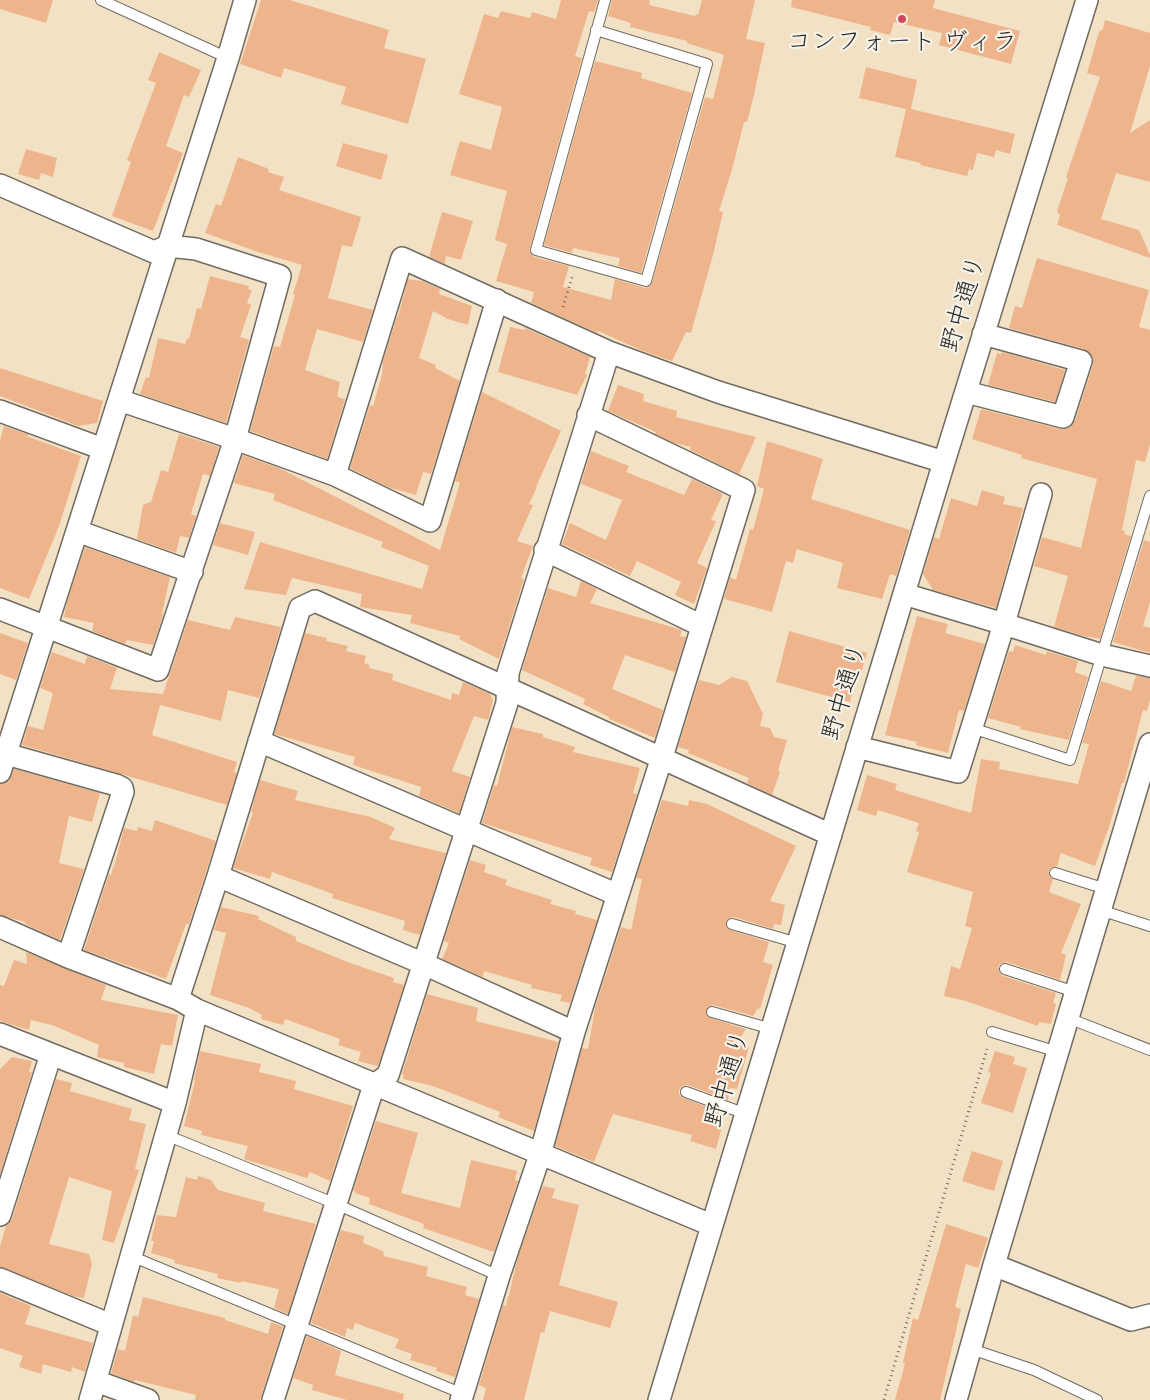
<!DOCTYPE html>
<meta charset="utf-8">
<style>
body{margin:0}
canvas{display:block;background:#f2e1c5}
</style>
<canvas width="1150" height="1400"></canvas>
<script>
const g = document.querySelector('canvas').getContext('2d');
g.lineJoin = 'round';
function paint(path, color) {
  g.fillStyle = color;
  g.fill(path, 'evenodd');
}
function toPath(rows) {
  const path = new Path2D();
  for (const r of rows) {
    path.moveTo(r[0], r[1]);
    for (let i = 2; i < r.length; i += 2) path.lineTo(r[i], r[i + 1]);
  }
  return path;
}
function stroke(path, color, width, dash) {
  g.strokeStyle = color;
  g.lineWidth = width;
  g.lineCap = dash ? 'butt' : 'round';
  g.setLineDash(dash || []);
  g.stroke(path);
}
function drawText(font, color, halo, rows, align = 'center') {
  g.font = font + ' Caveat,"Klee One",sans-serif';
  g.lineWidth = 4.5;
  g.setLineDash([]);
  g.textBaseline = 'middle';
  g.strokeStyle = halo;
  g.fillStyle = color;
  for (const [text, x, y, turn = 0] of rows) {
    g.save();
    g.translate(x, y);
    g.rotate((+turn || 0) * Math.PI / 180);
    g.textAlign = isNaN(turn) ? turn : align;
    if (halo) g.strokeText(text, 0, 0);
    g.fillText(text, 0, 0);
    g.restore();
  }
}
paint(toPath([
 [0,0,53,0,46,23,0,9],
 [261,0,290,0,389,30,384,48,426,59,408,124,341,104,346,87,284,68,281,78,240,64],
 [561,0,598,0,594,12,589,11,575,56,582,58,529,251,534,257,569,266,563,287,611,300,615,279,645,288,650,286,652,283,705,97,713,99,724,55,687,43,687,41,630,27,631,23,608,16,612,0,650,0,649,5,695,16,696,14,698,15,702,0,755,0,746,39,765,43,754,95,747,122,744,122,733,166,719,211,723,212,713,255,691,333,686,332,672,361,643,351,598,331,597,333,531,303,534,292,496,281,507,244,495,240,507,191,450,175,460,141,491,150,502,107,459,94,484,14,498,18,501,11,530,18,532,12,556,19],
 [792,0,935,0,933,8,1020,31,1011,64,939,45,942,33,894,22,890,35,870,30,871,27,791,7],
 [1105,20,1150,33,1150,66,1130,133,1150,120,1150,182,1116,173,1101,219,1139,230,1150,255,1150,258,1057,225,1060,215,1057,211,1068,178,1066,177,1100,77,1087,73,1099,32,1103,29],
 [159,52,201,70,189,97,184,95,166,146,183,153,153,231,112,216,131,162,127,160,156,83,148,80],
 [595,61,642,73,641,78,692,93,641,273,618,266,620,258,573,248,572,253,544,245],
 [866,67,917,80,911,109,1015,134,1010,154,996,150,994,157,977,153,973,170,969,169,967,176,920,165,921,163,895,157,906,109,859,98],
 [343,143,388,155,381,180,336,166],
 [26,149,57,158,53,177,41,173,39,180,18,174],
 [238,157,269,169,268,172,284,177,279,190,361,217,352,247,342,245,328,298,373,310,363,342,317,329,305,370,340,382,337,397,345,399,327,459,250,431,274,346,280,347,295,295,293,294,302,265,258,252,205,233,216,204,221,206],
 [442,212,473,221,461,260,446,256,445,264,429,257],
 [1037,258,1149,290,1139,327,1150,330,1150,444,1145,462,1136,460,1122,530,1125,531,1124,534,1131,536,1100,639,1084,636,1054,627,1068,576,1034,566,1042,537,1081,548,1097,479,1021,458,1022,455,972,439,981,409,1060,429,1067,429,1071,426,1075,421,1093,365,1093,359,1090,353,1084,349,1009,328,1015,306,1022,308],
 [210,276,249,286,248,289,252,290,247,303,251,305,240,337,249,340,226,423,140,394,146,377,149,378,158,338,185,344,187,338,189,339,197,308,201,309],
 [408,279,422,281,440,289,439,294,472,306,468,325,448,319,433,311,419,358,436,365,435,368,460,381,431,474,423,472,416,495,388,487,350,468,370,405,373,406,382,375,383,361,397,317,398,317],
 [510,327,524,330,525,328,590,357,585,374,587,375,577,395,498,372],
 [1002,352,1065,370,1055,402,988,385,997,353,1001,354],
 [0,368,103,401,97,423,78,426,0,396],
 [618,385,644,394,643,401,677,411,676,417,756,437,739,474,690,450,691,447,674,443,655,434,656,432,608,411],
 [482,392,561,431,536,487,537,487,529,504,533,505,517,541,533,546,521,578,524,579,499,659,459,639,460,636,410,623,412,615,360,607,362,594,292,578,286,595,244,589,260,542,422,589,429,566,381,547,383,542,273,500,275,494,234,483,243,455,281,469,440,550,460,483,455,481],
 [4,426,30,435,26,436,81,456,59,526,29,599,0,588,0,440],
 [179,434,219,447,210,476,203,474,191,514,196,516,189,538,180,536,176,553,137,539,143,505,151,502,161,470,168,472],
 [767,441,823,459,811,499,910,530,896,576,890,574,882,599,837,588,843,563,797,549,793,563,786,561,772,612,724,599,730,577,736,580,750,529,753,530,764,489,757,486],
 [591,451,629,466,626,472,684,495,692,479,723,494,711,520,716,521,697,563,707,568,694,604,675,595,681,582,637,561,630,576,562,544,570,523,606,540,622,500,581,484],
 [982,490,1005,497,1003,504,1023,508,996,608,933,590,923,574,934,537,939,539,951,498,977,506],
 [220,523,255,532,248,555,213,545],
 [1144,540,1150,542,1150,602,1143,626,1150,628,1150,653,1113,642],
 [85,547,170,577,162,614,163,615,153,645,127,640,125,644,92,631,94,623,64,617,67,602],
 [581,581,597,589,590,603,682,630,680,636,686,637,675,672,625,655,612,689,663,710,655,738,609,719,609,717,583,704,585,699,522,670,548,588,576,597],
 [917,616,948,624,945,633,985,644,964,711,959,710,948,753,916,745,917,742,885,735],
 [235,617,281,627,259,698,228,690,221,721,160,705,152,735,237,762,234,772,237,773,227,805,22,745,28,726,43,730,53,693,40,688,52,652,85,664,87,656,117,668,110,689,163,694,188,620,230,630],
 [789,631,867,653,861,673,857,671,850,702,776,682],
 [0,633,28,643,16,680,0,674],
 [305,633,327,638,326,641,348,646,346,651,366,656,364,663,370,665,369,668,393,674,392,680,451,700,452,693,459,695,463,682,490,694,493,700,488,720,474,716,452,771,470,777,459,813,419,796,421,787,353,765,355,757,274,734],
 [1015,645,1046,655,1047,651,1078,661,1075,672,1088,677,1069,740,1020,729,1021,727,988,718,1009,651,1013,652],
 [1136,676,1150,678,1150,699,1147,711,1143,710,1124,783,1122,783,1109,827,1095,866,1061,853,1057,866,1051,868,1048,871,1050,877,1053,879,1049,892,1081,904,1061,953,1066,955,1060,980,1007,962,1001,964,998,967,1000,973,1003,976,1056,993,1053,1003,1056,1004,1051,1024,1039,1022,1038,1026,966,1001,944,996,951,966,960,969,972,928,965,926,973,892,907,872,919,832,916,831,919,823,878,810,876,816,857,810,867,775,897,784,895,790,971,813,981,759,1000,762,999,769,1078,784,1089,744,1082,743,1101,681,1131,691],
 [732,677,747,681,763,714,760,726,770,728,774,737,787,740,778,771,780,772,772,795,747,783,749,778,688,753,689,750,678,747,699,680,719,685],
 [512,727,543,734,543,737,575,747,573,752,640,768,633,793,637,794,612,872,590,865,592,858,482,823,494,785,497,786],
 [14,769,100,793,92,822,69,816,59,863,84,869,60,940,25,924,25,922,0,915,0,784,9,781],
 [260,780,298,791,295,800,371,817,395,828,389,839,446,853,420,935,403,930,405,921,332,898,333,894,272,872,270,879,233,868,253,813,251,812],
 [662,800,688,806,689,800,707,804,796,846,770,901,785,905,781,925,774,924,773,929,734,917,730,918,726,922,726,926,730,930,769,942,763,962,773,965,760,1009,758,1008,753,1016,713,1005,708,1007,706,1010,706,1014,710,1018,746,1029,736,1044,749,1047,737,1089,730,1088,728,1100,688,1085,682,1086,679,1090,679,1094,683,1098,724,1113,722,1127,716,1149,690,1141,692,1135,613,1114,594,1162,555,1146,582,1048,588,1049,595,1008,621,927,631,930,642,879,636,878],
 [155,820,216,841,189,924,186,924,166,979,84,950,109,874,111,875,113,867,114,867,124,828,137,831,138,827,152,831],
 [470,860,486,865,484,872,507,880,505,885,552,900,550,904,576,911,575,914,597,920,570,1003,560,1001,562,995,531,988,532,985,484,971,483,977,442,959,449,943,444,941],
 [221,907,259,916,258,919,296,937,296,941,350,963,394,978,393,982,404,985,378,1066,358,1061,361,1052,338,1045,340,1039,285,1019,283,1025,261,1019,262,1015,249,1008,210,995,226,933,214,930],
 [26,952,106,985,101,1000,178,1015,172,1046,161,1044,154,1074,124,1067,124,1063,97,1057,99,1045,52,1025,31,1020,29,1030,0,1021,0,985,4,986,14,960,27,964],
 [427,994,478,1008,476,1021,558,1042,534,1131,498,1117,500,1112,433,1086,403,1079,404,1075,402,1074],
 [200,1051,261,1064,259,1072,296,1081,294,1089,353,1106,330,1181,310,1172,307,1178,244,1159,248,1146,201,1135,202,1131,184,1126,195,1081,194,1080],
 [995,1051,1015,1057,1013,1064,1027,1068,1013,1113,981,1103,991,1073,988,1072],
 [12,1057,32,1061,29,1072,32,1072,0,1174,0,1069],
 [56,1079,72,1083,70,1091,132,1109,129,1120,146,1124,135,1169,139,1170,114,1243,102,1240,112,1191,69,1177,49,1244,89,1254,92,1264,84,1298,73,1296,0,1267,0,1246,6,1226,12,1219],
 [376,1121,418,1133,401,1193,460,1208,471,1160,517,1171,515,1180,518,1181,494,1252,423,1228,424,1224,369,1204,370,1198,355,1193,355,1191,353,1191],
 [972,1151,1003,1161,994,1191,962,1181],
 [198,1176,211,1180,218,1190,265,1203,263,1211,316,1224,288,1314,274,1308,279,1289,241,1281,241,1283,217,1278,218,1274,174,1263,175,1260,151,1253,154,1241,151,1241,157,1215,176,1217,186,1177,197,1180],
 [543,1186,555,1189,552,1198,579,1205,559,1285,618,1302,610,1328,550,1311,544,1333,541,1332,524,1400,483,1400,486,1388,479,1385,503,1305,506,1306,508,1296,509,1296,517,1260],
 [946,1224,988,1238,978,1268,966,1264,955,1307,961,1309,940,1400,895,1400,905,1364,903,1363,913,1318,918,1320],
 [341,1230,364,1236,363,1243,383,1251,384,1256,428,1267,426,1276,467,1287,465,1295,479,1299,455,1377,436,1371,437,1368,410,1360,412,1354,395,1348,399,1339,355,1323,353,1330,347,1328,345,1337,311,1323],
 [0,1293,31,1306,25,1324,93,1343,85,1372,72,1367,71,1372,43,1364,41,1374,19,1367,23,1356,0,1348],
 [143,1297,225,1318,225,1320,268,1334,271,1322,283,1327,260,1400,195,1400,196,1395,135,1380,134,1382,111,1373,118,1349,125,1351,133,1315,138,1317],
 [307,1336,341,1351,335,1375,404,1394,403,1400,347,1400,312,1390,313,1385,293,1378]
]), '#eeb58d');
const lane = toPath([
 [101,0,228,58],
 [596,30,707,64,646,281,536,250,605,0],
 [972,728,1070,760,1150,496],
 [1055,873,1106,889],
 [1100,910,1150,926],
 [732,924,798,943],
 [1005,969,1075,992],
 [712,1012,772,1029],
 [1068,1018,1150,1050],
 [992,1032,1058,1052],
 [686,1092,746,1114],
 [166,1135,336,1204,499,1276],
 [131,1256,463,1394],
 [971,1349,1034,1370,1097,1400]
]);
const street = toPath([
 [0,185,154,252,168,246,196,249,280,276,235,439,158,670,0,609],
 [966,392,1063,417,1081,361,983,334],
 [119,400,235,439,335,475,430,521,497,300],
 [0,411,103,449],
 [335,475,402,258,609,352,718,392,944,462],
 [77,531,192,572],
 [545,550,702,626],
 [904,594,1004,624,1102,655,1150,666],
 [259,741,618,895],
 [857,747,958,772,1004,624,1041,494],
 [6,754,116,785,122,788,123,792,68,957],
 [0,772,228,58,245,0],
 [218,876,424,964,574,1032],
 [0,927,68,957,178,999,197,1010,711,1225],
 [178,999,218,876,300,608,315,601,831,835],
 [0,1034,175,1103],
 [0,1215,51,1054],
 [994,1265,1131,1320,1150,1315],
 [0,1279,111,1325],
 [96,1381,148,1400],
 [90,1400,175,1103,197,1010],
 [273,1400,374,1085,388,1075,507,703,508,673,609,352],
 [461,1400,499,1276,540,1155,574,1032,662,757,744,490,588,415],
 [659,1400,944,462,1087,0],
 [956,1400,994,1265,1150,744]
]);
stroke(lane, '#716b61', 12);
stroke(street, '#716b61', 24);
stroke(toPath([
 [563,307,572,277],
 [884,1400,987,1049]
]), '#716b61', 3, [1, 4]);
stroke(lane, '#fff', 10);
stroke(street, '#fff', 21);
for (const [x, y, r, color] of [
 [902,19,5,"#d1495b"]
]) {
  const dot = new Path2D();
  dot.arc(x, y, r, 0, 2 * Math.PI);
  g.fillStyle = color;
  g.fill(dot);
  stroke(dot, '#f7f3e8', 2);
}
drawText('25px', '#2b2b2b', '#f7f3e8', [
 ["コンフォート ヴィラ",902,42]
]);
drawText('25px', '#2b2b2b', '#f7f3e8', [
 ["野中通り",964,304,-73],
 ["野中通り",845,692,-73],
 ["野中通り",728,1079,-73]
]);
</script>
